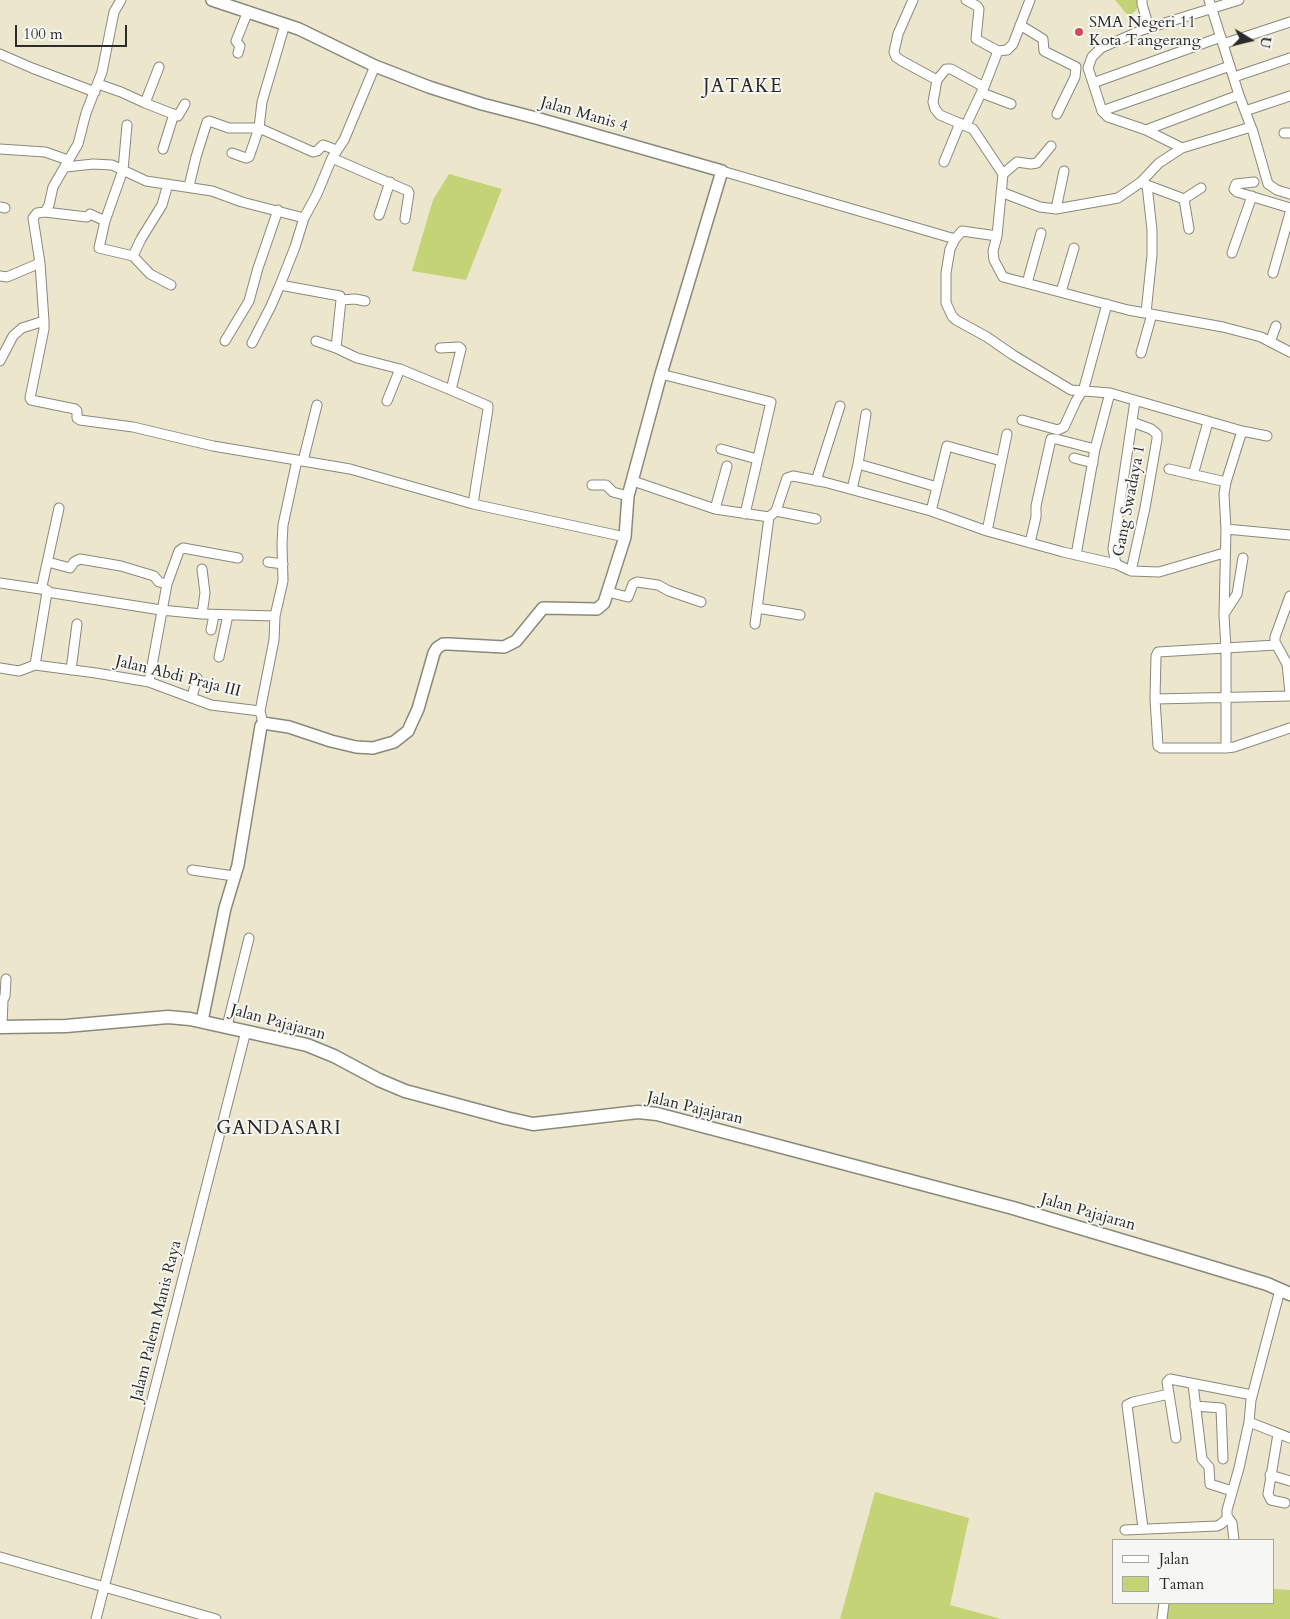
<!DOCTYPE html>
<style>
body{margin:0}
#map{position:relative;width:1290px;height:1619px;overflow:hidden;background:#ebe6cc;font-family:Cardo,serif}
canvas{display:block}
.legend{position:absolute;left:1112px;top:1539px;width:162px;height:65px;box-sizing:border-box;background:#f6f6f2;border:1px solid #a5a5a2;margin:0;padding:6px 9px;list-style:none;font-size:15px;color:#2b2b2b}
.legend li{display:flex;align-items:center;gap:10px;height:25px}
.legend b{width:25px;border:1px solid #a5a5a2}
.north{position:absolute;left:1225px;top:15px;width:50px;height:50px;-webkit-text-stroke:4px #f6f6f2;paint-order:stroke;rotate:99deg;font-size:14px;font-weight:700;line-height:20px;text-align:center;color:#2b2b2b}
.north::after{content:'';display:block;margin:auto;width:18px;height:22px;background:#2b2b2b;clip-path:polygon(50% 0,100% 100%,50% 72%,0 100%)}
.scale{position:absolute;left:15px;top:25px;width:112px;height:22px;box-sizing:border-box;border:2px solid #2b2b2b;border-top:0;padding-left:6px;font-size:15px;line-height:18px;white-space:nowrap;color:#2b2b2b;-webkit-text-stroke:4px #f6f6f2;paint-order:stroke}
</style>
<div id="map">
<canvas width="1290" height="1619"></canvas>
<ul class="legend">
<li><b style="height:6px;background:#fff"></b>Jalan</li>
<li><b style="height:14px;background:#c4d375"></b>Taman</li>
</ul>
<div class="north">U</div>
<div class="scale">100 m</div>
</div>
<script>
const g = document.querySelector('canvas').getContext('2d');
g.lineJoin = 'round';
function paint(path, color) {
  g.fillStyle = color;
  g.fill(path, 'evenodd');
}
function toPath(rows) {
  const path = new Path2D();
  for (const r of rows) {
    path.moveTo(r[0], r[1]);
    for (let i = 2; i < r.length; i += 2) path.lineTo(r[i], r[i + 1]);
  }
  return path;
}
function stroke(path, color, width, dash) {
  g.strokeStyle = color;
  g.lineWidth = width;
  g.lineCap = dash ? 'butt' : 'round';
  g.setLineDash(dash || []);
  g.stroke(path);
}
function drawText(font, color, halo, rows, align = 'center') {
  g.font = font + ' Cardo,serif';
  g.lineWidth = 4;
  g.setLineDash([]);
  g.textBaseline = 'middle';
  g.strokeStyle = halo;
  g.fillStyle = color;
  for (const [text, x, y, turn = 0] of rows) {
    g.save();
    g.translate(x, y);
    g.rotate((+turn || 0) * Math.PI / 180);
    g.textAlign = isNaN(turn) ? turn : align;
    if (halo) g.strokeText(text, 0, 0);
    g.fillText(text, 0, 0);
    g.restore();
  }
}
paint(toPath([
 [1115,0,1141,0,1136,10,1129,17],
 [449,174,502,189,466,280,412,271,433,200],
 [875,1492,969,1518,950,1605,1001,1619,840,1619],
 [1274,1589,1290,1590,1290,1619,1165,1619,1167,1603,1274,1603]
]), '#c4d375');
const minor = toPath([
 [913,0,898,34,894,52,896,57,902,61,937,80],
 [966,0,977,6,979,9,976,39,998,51,1007,50,1013,44,1030,0],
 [1142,0,1142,4,1149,28],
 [1209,0,1239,95,1253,132,1268,184,1277,190,1290,194],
 [1020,25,1043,39,1044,51,1076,67,1075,77,1057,114],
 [1221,37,1093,83,1088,68,1092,57,1101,48,1142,30,1239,0],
 [1223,44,1290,22],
 [238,53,240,46,236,41,248,11],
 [0,54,32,68,95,92],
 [375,66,344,140,332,158,317,194,304,218,295,247,280,285,340,296,341,300,336,348,357,358,400,369,451,390],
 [1234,77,1290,58],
 [1093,83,1102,111,1108,117,1146,130,1182,148],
 [98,84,121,92,145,103,178,116,185,104],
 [984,87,951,69,946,69,937,80,933,102,935,109,940,115,973,129,1003,174,997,236,993,251,994,260,1003,277,1128,310,1223,327,1261,337,1290,352],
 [982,93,1011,104],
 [145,103,159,67],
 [1102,111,1230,66],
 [1245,111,1290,96],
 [127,125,123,170,105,221,99,248,133,256,150,274,171,285],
 [966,125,984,87,998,51],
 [1146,130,1239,95],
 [1284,133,1290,133],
 [0,149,45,152,68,160],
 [163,149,174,114],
 [232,153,246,158,249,157,259,128,262,102,285,24],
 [332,158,408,191,409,193,405,219],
 [944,162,960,123],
 [66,167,93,164,112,165,146,181,212,191,242,202,304,218],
 [722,171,955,239],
 [1003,174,1017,162,1031,164,1037,163,1051,146],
 [1254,182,1236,184,1234,189,1237,192,1290,208],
 [1144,184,1184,199,1201,188],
 [189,186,196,157,207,122,209,121,229,128,259,128,313,152,317,151,323,145,336,150],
 [1001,192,1040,207,1056,209,1107,200,1118,198,1141,182,1159,163,1182,148,1251,127],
 [1184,199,1189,229],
 [0,207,5,208],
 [1056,209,1064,171],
 [45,212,87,217],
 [90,214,105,221],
 [379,215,390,182],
 [997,236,962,231,955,239,950,249,946,273,946,303,952,316,956,320,987,337,1013,355,1071,390,1110,393,1242,431,1267,436],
 [1232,253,1252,196],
 [133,256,141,239,162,205,168,184],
 [1273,273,1290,213],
 [0,276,7,277,40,263],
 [1027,283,1041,233],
 [1061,292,1074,248],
 [341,300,355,299,365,301],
 [1146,313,1152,255,1152,230,1147,185],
 [44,321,44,329,30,398,31,400,75,409,77,411,77,418,80,420,133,427,213,446,350,469,473,504,625,537],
 [225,341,249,301,258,268,278,210],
 [316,341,336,348],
 [1270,342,1276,326],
 [252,343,271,306,280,285],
 [440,348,459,347,461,349,451,390,488,406,488,409,473,504],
 [1141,353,1152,314],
 [0,361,13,336,22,328,44,321,40,263,33,218,37,213,45,212,49,205,53,187,78,144,86,113,102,72,114,12,121,0],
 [661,374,771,402,745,514],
 [387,401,400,369],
 [1022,420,1058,430,1064,427,1076,401,1084,388,1107,304],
 [721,449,757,459],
 [1074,458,1093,463],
 [303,461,317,405],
 [858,464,866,414],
 [1169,469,1226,482],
 [1193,475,1208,422],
 [633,481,715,509,769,517,776,511,787,478,793,476,824,482,931,511,987,531,1063,552,1116,564,1131,571,1159,572,1224,553],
 [816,481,840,406],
 [592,485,606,485,613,492,628,496],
 [937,487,947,446,1001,461],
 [852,489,858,464,883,471,937,487,931,511],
 [715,509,727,466],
 [776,511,816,519],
 [1226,529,1224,494,1226,482,1242,431],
 [987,531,1007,434],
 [1290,535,1226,529,1224,615,1226,648,1226,748,1234,747,1290,728],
 [1030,543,1036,517,1036,506,1051,439,1056,439,1095,449],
 [1076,555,1095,449,1110,393],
 [48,562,70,568,74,562,80,559,121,566,154,576,159,582,167,584],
 [268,562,283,564],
 [1116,564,1113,549,1135,401],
 [202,569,205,593,202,614],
 [1131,571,1145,508,1157,439,1157,434,1151,429,1132,422],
 [0,583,47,590],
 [47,592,161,610,202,614,275,616],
 [608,592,628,597,633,584,637,582,658,585,669,591,701,602],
 [1290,596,1275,637,1275,642,1287,664,1290,693],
 [757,608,800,615],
 [1224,614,1237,594,1243,558],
 [755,624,769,517],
 [211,630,214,615],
 [219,657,228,615],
 [35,665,47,592,42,586,59,508],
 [0,668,19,671,35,665,96,673,149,682,211,705,260,711],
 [71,670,77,624],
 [149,682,167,584,179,551,183,548,238,558],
 [192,697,197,678],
 [1155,699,1290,696],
 [263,723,260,711,274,640,275,616,283,581,282,544,283,525,297,460],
 [1226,748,1161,748,1158,746,1155,699,1156,656,1158,652,1276,645],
 [192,870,234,876],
 [227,1026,249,938],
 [2,1027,3,1000,5,996,6,979],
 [1193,1384,1202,1459,1209,1467,1210,1484,1232,1491],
 [1169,1394,1176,1438],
 [1195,1406,1221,1408,1223,1459],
 [1249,1422,1290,1438],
 [1278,1434,1268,1494,1271,1500,1285,1503],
 [1270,1475,1290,1481],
 [1143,1528,1127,1405,1133,1402,1169,1394,1167,1382,1170,1379,1252,1395],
 [1125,1530,1217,1526,1221,1524,1228,1518],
 [1234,1540,1232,1523,1227,1516,1227,1510,1239,1468,1249,1422,1251,1400,1280,1290],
 [0,1557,216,1619],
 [96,1619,246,1031],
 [1162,1619,1164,1603]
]);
const tertiary = toPath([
 [202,1021,225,908,238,865,261,726,263,723,289,727,331,741,356,747,373,748,394,742,408,731,412,722,418,709,434,653,437,648,443,644,449,644,504,647,516,641,543,608,597,609,604,603,625,537,628,496,661,374,722,171,536,118,482,104,429,87,375,66,299,29,212,0]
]);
const secondary = toPath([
 [0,1027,66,1026,168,1017,190,1019,307,1045,334,1056,379,1080,405,1091,506,1118,533,1124,638,1112,657,1114,1013,1208,1201,1264,1267,1284,1290,1294]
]);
stroke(minor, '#8b887c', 11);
stroke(tertiary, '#8b887c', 14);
stroke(secondary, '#8b887c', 15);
stroke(minor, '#fff', 9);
stroke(tertiary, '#fff', 11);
stroke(secondary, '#fff', 12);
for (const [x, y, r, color] of [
 [1079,32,5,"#d1495b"]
]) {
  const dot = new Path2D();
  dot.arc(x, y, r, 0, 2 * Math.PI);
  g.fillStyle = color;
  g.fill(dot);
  stroke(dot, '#f6f6f2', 2);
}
drawText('16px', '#2b2b2b', '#f6f6f2', [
 ["SMA Negeri 11",1089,23],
 ["Kota Tangerang",1089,41]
], 'left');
drawText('16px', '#2b2b2b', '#f6f6f2', [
 ["Jalan Manis 4",584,115,16],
 ["Gang Swadaya 1",1130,501,-79],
 ["Jalan Abdi Praja III",178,677,14],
 ["Jalan Pajajaran",278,1023,15],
 ["Jalan Pajajaran",695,1109,13],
 ["Jalan Pajajaran",1088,1213,16],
 ["Jalam Palem Manis Raya",157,1321,-76]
]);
g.letterSpacing = '1px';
drawText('19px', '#2b2b2b', '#f6f6f2', [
 ["JATAKE",743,88],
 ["GANDASARI",279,1130]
]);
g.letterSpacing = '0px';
</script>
